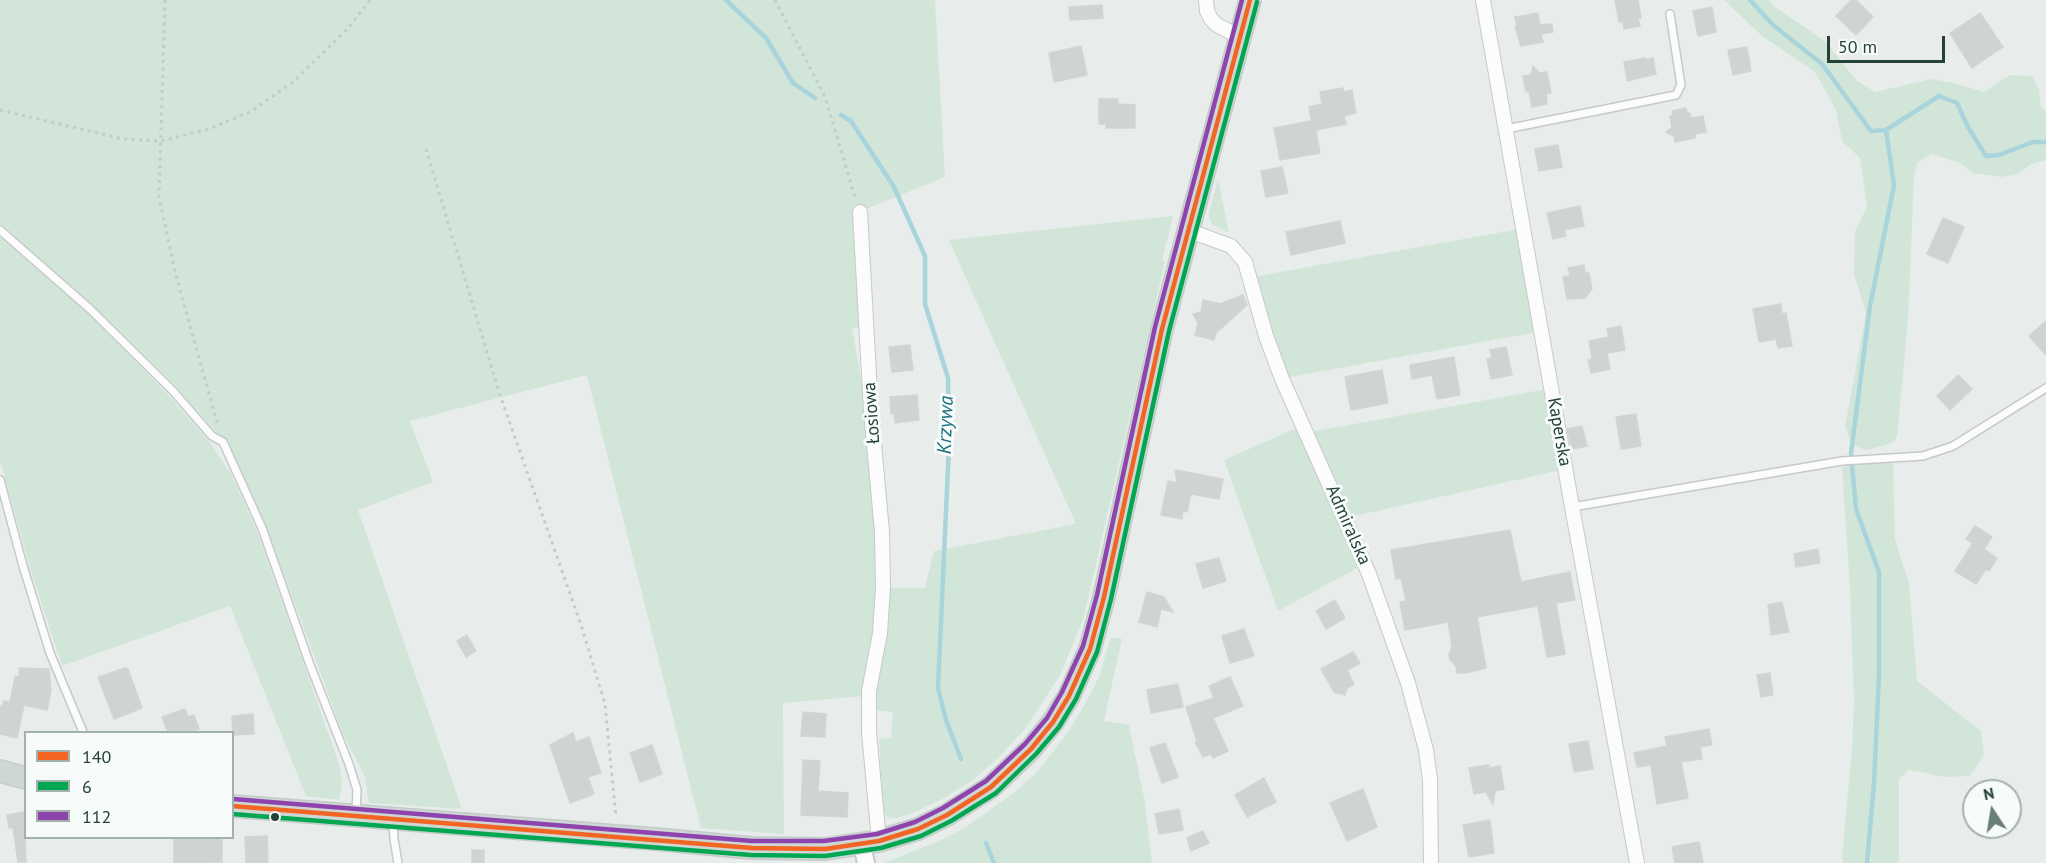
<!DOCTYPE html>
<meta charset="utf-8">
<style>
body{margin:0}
#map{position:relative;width:2046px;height:863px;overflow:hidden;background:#e8edeb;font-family:"PT Sans",sans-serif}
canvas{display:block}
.legend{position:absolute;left:24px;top:731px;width:210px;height:108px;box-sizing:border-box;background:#f7fbf9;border:2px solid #a3b1ad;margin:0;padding:8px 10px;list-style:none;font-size:18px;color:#24423a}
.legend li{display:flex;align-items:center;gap:12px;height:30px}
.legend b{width:30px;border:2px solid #a3b1ad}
.north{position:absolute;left:1962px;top:779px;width:60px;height:60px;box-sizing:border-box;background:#f7fbf9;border:2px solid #a3b1ad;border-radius:50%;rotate:348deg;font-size:16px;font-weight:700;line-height:24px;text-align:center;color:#24423a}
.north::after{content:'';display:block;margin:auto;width:21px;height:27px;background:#697e78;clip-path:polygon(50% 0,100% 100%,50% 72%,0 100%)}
.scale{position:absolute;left:1827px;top:36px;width:118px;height:27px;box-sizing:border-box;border:3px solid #24423a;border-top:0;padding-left:8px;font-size:18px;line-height:21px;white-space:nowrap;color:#24423a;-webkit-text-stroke:4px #f7fbf9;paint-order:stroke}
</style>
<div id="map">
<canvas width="2046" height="863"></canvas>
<ul class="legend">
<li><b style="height:8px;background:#f26522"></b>140</li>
<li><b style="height:8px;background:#00a651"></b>6</li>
<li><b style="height:8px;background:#8e44ad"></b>112</li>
</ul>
<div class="north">N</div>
<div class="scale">50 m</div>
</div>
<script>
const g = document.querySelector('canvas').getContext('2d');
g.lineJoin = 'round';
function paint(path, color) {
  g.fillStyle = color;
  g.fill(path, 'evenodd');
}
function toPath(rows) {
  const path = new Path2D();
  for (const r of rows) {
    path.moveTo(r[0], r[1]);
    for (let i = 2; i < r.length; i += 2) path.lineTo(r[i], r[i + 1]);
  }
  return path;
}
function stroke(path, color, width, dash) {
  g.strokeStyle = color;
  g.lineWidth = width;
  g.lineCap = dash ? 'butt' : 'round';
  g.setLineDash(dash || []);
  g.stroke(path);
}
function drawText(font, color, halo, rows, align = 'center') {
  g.font = font + ' "PT Sans",sans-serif';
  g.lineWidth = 6;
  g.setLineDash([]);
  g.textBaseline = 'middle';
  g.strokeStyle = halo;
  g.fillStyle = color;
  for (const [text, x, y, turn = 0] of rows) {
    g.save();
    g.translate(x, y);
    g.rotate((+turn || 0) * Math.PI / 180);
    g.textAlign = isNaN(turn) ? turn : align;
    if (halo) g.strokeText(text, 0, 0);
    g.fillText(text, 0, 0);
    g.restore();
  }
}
paint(toPath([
 [0,0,935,0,945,177,856,213,862,329,852,327,867,413,878,533,876,633,865,696,783,703,784,834,701,828,587,375,410,421,433,482,358,510,462,809,369,803,365,777,343,734,266,526,239,466,217,433,172,382,95,307,0,224],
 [1724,0,1769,0,1775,7,1825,41,1857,81,1875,92,1931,79,1954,83,1984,92,2010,75,2032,76,2039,89,2041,107,2046,111,2046,160,2031,164,2018,174,2001,177,1973,173,1960,163,1931,154,1917,163,1914,177,1908,321,1897,437,1892,443,1867,450,1852,445,1845,427,1866,313,1854,274,1855,231,1867,207,1860,158,1842,141,1836,110,1815,72,1762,36],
 [1218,179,1229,233,1213,225,1209,219,1209,213],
 [1173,216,1162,260,1165,261,1084,617,1060,675,1026,728,998,758,973,780,941,800,912,813,897,818,888,818,883,810,879,739,891,738,893,712,875,710,873,691,887,588,925,588,934,551,1076,524,949,240],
 [1519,229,1537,332,1285,378,1253,277],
 [0,237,89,314,169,396,209,441,231,474,257,531,340,767,342,784,339,800,306,796,230,606,62,666,29,565,0,460],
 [1547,389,1561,470,1350,517,1310,432],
 [1297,428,1361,566,1278,611,1224,460],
 [1893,463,1895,539,1909,584,1917,681,1981,731,1984,755,1970,776,1946,777,1909,770,1899,779,1899,863,1843,863,1842,857,1852,748,1854,702,1850,589,1842,467,1864,464],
 [1111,637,1122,639,1104,721,1129,725,1145,803,1152,863,884,863,943,839,966,827,1015,792,1037,772,1068,732,1085,704,1099,677]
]), '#d1e6d8');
stroke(toPath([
 [726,0,766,38,793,83,815,98],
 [1750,0,1773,25,1822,64,1871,131,1886,130,1939,96,1957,103,1968,127,1986,156,1999,155,2033,142,2046,142],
 [841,115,851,121,894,187,925,256,925,304,948,378,949,445,938,688,946,720,961,759],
 [986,843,994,863],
 [1867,863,1874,783,1879,676,1879,572,1856,509,1851,453,1870,306,1894,185,1886,130]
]), '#a9d4db', 4.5);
const building = toPath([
 [1615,0,1638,0,1641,18,1638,19,1640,26,1624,29,1623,22,1619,22,1615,0],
 [1851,0,1856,0,1873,17,1856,35,1836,16,1851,0],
 [1102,5,1103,18,1070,20,1069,7,1102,5],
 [1712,7,1716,32,1698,36,1693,11,1712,7],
 [1538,13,1540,25,1552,24,1553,32,1541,34,1543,42,1521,46,1515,27,1517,27,1515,17,1538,13],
 [1980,13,2003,47,1972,68,1950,33,1980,13],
 [1081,46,1087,75,1054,82,1049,53,1081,46],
 [1747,47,1751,71,1733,75,1728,50,1747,47],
 [1645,58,1645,60,1653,58,1656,74,1627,81,1624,62,1645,58],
 [1533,66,1539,73,1547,72,1551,93,1546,94,1547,104,1532,107,1529,91,1526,92,1523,76,1531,75,1533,66],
 [1343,88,1344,92,1352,90,1356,113,1344,116,1346,124,1316,130,1320,153,1280,160,1274,128,1311,121,1309,107,1322,104,1320,92,1343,88],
 [1099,99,1118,99,1118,104,1135,105,1135,128,1106,128,1106,124,1099,124,1099,99],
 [1686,108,1687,113,1690,113,1691,118,1703,116,1706,132,1695,134,1695,138,1675,142,1674,136,1666,132,1672,127,1670,116,1673,116,1672,111,1686,108],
 [1558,145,1562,167,1539,171,1535,149,1558,145],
 [1282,167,1288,193,1266,197,1261,171,1282,167],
 [1580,206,1584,226,1564,230,1566,236,1553,239,1547,213,1580,206],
 [1943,218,1964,227,1948,263,1927,254,1943,218],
 [1340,221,1345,243,1291,255,1286,232,1340,221],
 [1584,265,1585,273,1589,273,1592,289,1585,298,1567,299,1563,277,1570,276,1568,268,1584,265],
 [1243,295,1247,305,1216,333,1214,340,1195,335,1198,323,1193,314,1201,312,1203,300,1220,304,1243,295],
 [1781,304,1782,314,1786,313,1792,346,1778,348,1776,339,1759,342,1753,309,1781,304],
 [2046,321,2046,355,2029,336,2046,321],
 [1621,326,1625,350,1607,353,1610,369,1591,373,1588,360,1592,359,1589,341,1609,337,1607,329,1621,326],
 [910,345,913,370,892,372,889,347,910,345],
 [1506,347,1512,375,1491,379,1487,359,1492,358,1490,350,1506,347],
 [1454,357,1460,395,1437,399,1432,375,1412,379,1410,365,1454,357],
 [1382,370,1388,403,1351,410,1345,377,1382,370],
 [1958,375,1972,389,1950,410,1937,396,1958,375],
 [917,395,919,420,895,423,894,413,891,414,890,397,917,395],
 [1636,414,1641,446,1621,449,1616,417,1636,414],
 [1582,426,1587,446,1572,449,1567,429,1582,426],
 [1175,470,1223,479,1219,499,1191,494,1187,512,1183,511,1182,519,1161,515,1168,481,1177,483,1175,470],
 [1975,526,1992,537,1984,549,1997,558,1989,571,1986,569,1976,584,1955,571,1973,543,1966,539,1975,526],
 [1510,530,1521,582,1570,572,1575,600,1556,603,1565,654,1547,657,1538,606,1477,617,1486,668,1466,673,1457,673,1456,666,1450,660,1449,655,1452,647,1448,622,1405,630,1400,602,1406,601,1401,578,1396,579,1391,550,1510,530],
 [1818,549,1820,563,1796,567,1794,554,1818,549],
 [1219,558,1226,581,1203,588,1196,564,1219,558],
 [1147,592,1164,597,1173,612,1161,609,1157,627,1139,622,1147,592],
 [1335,600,1345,618,1326,629,1316,611,1335,600],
 [1782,602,1789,632,1771,635,1768,605,1782,602],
 [1244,629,1254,656,1230,663,1222,636,1244,629],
 [467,635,476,651,466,657,457,641,467,635],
 [1353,652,1360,663,1347,670,1354,684,1347,688,1345,695,1334,692,1321,669,1353,652],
 [19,668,49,669,51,690,47,710,24,705,17,738,0,734,0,706,2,707,4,701,10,702,15,677,19,676,19,668],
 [125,668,128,669,142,708,114,719,98,677,125,668],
 [1770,673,1773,695,1761,697,1757,675,1770,673],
 [1230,677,1243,706,1213,718,1228,751,1213,758,1211,754,1203,757,1195,742,1197,741,1186,707,1214,698,1209,686,1230,677],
 [1178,684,1183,707,1151,713,1147,690,1178,684],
 [185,709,188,717,194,715,199,729,189,732,168,732,162,717,185,709],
 [803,712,826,714,825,737,801,736,803,712],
 [253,714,254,734,233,735,232,716,253,714],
 [1709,729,1712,745,1700,747,1702,759,1681,762,1688,798,1657,804,1651,765,1637,767,1634,753,1667,746,1665,737,1709,729],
 [573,733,576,742,589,737,601,773,588,777,594,794,570,803,550,745,573,733],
 [1588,741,1593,769,1574,772,1569,744,1588,741],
 [1165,743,1178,777,1162,783,1150,748,1165,743],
 [652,745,662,774,640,782,630,753,652,745],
 [803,760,820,761,818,791,848,793,847,817,801,815,803,760],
 [1489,765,1489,768,1500,766,1504,789,1495,791,1493,804,1486,792,1474,794,1469,768,1489,765],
 [1264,778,1276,802,1247,817,1235,795,1264,778],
 [1363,789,1377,827,1347,841,1330,803,1363,789],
 [1179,809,1183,830,1159,834,1155,814,1179,809],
 [24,812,26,862,18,862,13,828,9,828,7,815,24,812],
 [1490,820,1494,853,1469,857,1463,825,1490,820],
 [1203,831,1209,843,1191,851,1187,838,1203,831],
 [267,836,268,863,246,863,245,837,267,836],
 [174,837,222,837,222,862,174,863,174,837],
 [1699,842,1703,863,1675,863,1672,847,1699,842],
 [472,850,484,850,484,863,472,863,472,850]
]);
paint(building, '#cfd4d2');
stroke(building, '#d1d6d4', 1.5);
const service = toPath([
 [1506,129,1676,95,1681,85,1670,14],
 [0,230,90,309,173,391,212,436,223,442,262,528,310,665,349,764,357,790,356,814],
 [0,480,23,566,50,653,83,732],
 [1572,507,1842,461,1923,456,1953,446,2046,388],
 [393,821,394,839,398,863]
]);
const minor = toPath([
 [1206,0,1207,11,1211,19,1217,25,1240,37],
 [1483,0,1572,507,1637,863],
 [860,212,871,411,882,532,883,588,880,633,869,691,869,732,879,841],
 [1187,230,1231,246,1245,262,1266,336,1282,379,1369,574,1408,683,1426,750,1430,780,1431,863]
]);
const tertiary = toPath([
 [862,845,866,863]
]);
const primary = toPath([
 [0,771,26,778],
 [232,806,655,839,752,848,825,849,879,841,918,829,947,815,991,787,1031,749,1053,722,1069,696,1090,649,1104,597,1162,329,1250,0]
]);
stroke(service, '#c5cac8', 10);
stroke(minor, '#c5cac8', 16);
stroke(tertiary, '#c5cac8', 20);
stroke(primary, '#c3ccc9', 24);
stroke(toPath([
 [165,0,159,197,175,272,218,426],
 [775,0,825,97,856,200],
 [0,110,123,139,161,141,209,129,250,112,292,83,348,28,370,0],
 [426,149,499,392,581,625,605,704,616,817]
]), '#c3ccca', 3, [3, 4.5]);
stroke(service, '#fcfcfc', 7);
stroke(minor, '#fcfcfc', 14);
stroke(tertiary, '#fcfcfc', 16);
stroke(primary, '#cfd7d5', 21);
stroke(toPath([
 [232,806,752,848,825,849,879,841,918,829,947,815,991,787,1031,749,1053,722,1069,696,1090,649,1104,597,1162,329,1250,0]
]), '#f26522', 4.5);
stroke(toPath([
 [232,814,751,855,825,856,881,848,921,836,951,821,996,793,1036,754,1059,727,1076,699,1097,652,1111,599,1169,331,1257,2]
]), '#00a651', 4.5);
stroke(toPath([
 [233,799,752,841,824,841,877,834,915,822,943,808,986,781,1025,744,1047,718,1062,692,1083,646,1097,595,1155,327,1242,0]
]), '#8e44ad', 4.5);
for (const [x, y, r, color] of [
 [275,817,5,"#24423a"]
]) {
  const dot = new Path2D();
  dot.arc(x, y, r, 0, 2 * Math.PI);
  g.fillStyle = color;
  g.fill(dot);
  stroke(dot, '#f7fbf9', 2);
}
drawText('18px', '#24423a', '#f7fbf9', [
 ["Łosiowa",872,413,-94],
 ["Kaperska",1559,432,80],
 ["Admiralska",1348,525,66]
]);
drawText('italic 20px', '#1c6f80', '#f7fbf9', [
 ["Krzywa",946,425,-88]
]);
</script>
